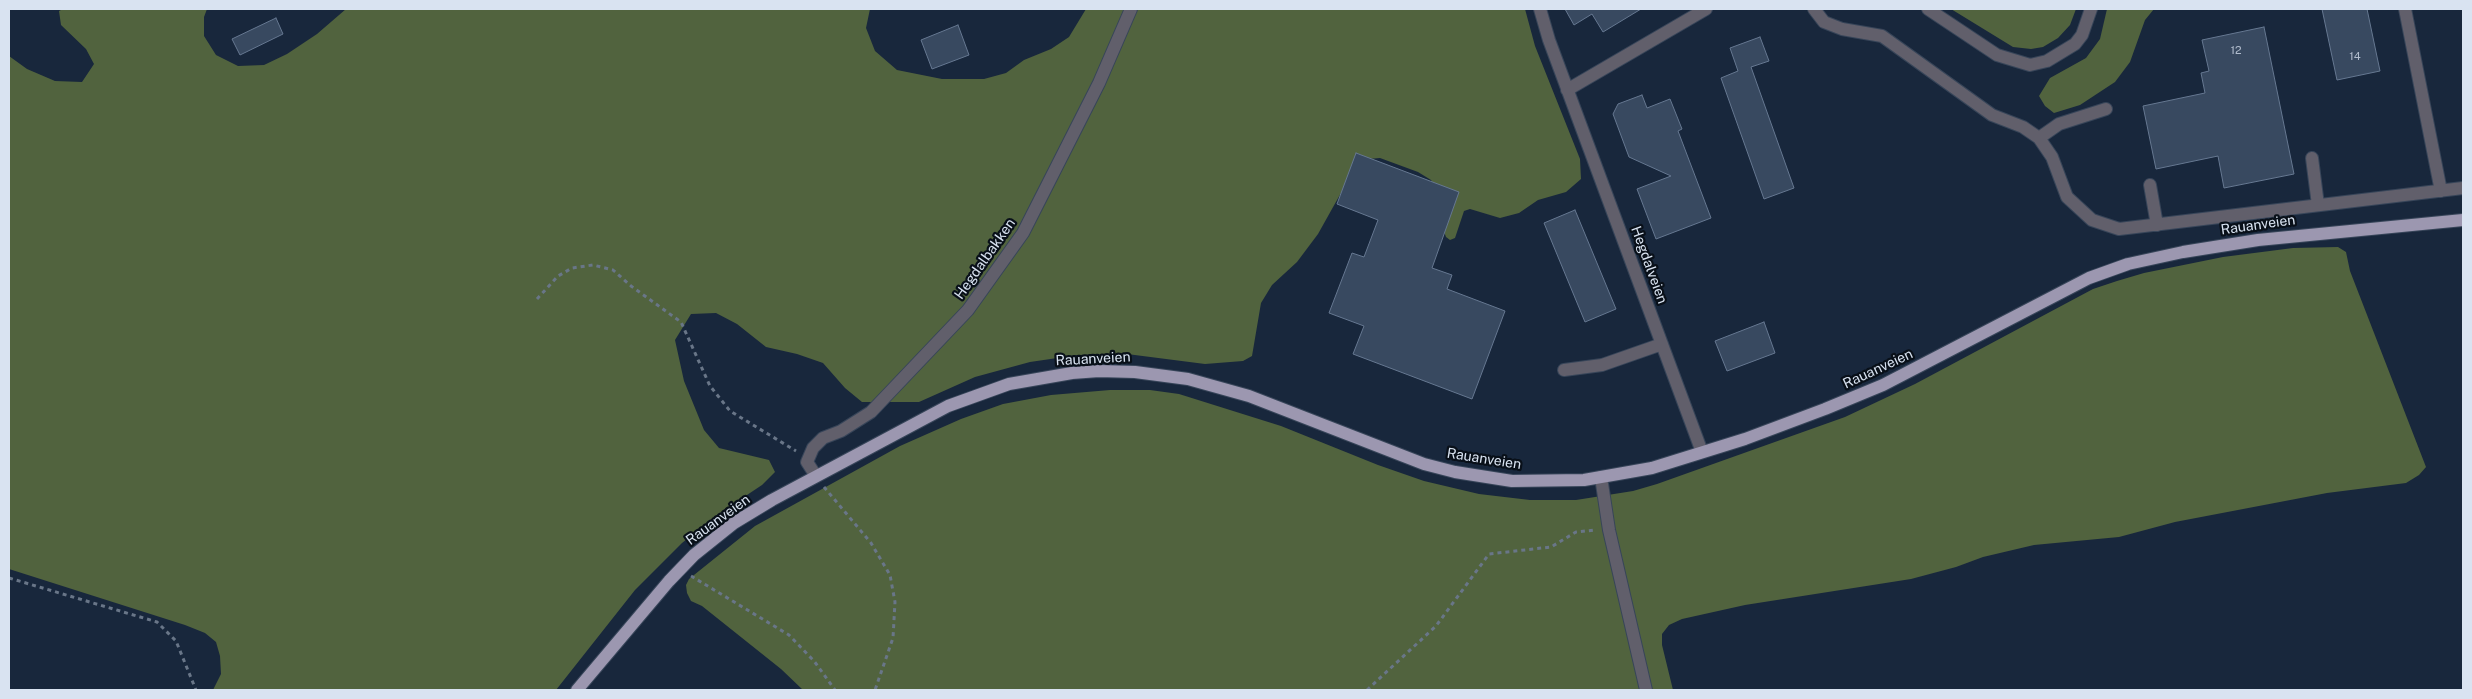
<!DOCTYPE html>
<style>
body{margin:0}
#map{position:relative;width:2472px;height:699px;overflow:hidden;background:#18273c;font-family:"Public Sans",sans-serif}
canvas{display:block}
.frame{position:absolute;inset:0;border:10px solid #d9e3f1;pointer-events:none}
</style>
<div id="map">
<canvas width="2472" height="699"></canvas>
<div class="frame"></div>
</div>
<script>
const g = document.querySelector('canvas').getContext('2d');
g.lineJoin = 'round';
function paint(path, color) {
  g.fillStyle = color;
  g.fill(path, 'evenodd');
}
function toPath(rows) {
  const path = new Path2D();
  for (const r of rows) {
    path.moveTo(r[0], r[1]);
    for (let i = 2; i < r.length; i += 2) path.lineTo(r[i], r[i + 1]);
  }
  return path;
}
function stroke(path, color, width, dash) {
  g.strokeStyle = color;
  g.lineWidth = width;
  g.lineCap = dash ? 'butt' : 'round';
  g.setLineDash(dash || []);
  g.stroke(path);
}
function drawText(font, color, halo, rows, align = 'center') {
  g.font = font + ' "Public Sans",sans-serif';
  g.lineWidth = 4.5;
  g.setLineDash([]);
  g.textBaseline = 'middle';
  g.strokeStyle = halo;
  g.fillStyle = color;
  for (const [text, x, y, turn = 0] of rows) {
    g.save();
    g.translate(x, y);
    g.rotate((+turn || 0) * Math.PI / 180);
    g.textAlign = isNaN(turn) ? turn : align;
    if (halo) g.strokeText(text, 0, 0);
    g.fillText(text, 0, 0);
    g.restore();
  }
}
paint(toPath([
 [63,9,207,9,204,17,204,36,216,55,238,66,264,65,287,54,317,34,346,9,870,9,866,28,875,51,897,70,942,79,984,79,1006,73,1024,60,1051,49,1069,37,1086,9,1525,9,1535,46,1580,159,1581,179,1566,192,1538,200,1519,213,1500,218,1470,209,1464,211,1455,238,1450,240,1446,237,1442,226,1435,187,1431,180,1418,172,1380,158,1368,159,1356,166,1318,234,1297,262,1272,285,1261,303,1252,356,1243,361,1205,364,1127,354,1078,355,1030,362,975,377,919,402,862,402,845,388,823,363,797,354,766,347,737,324,716,313,691,314,675,340,684,381,704,430,719,448,769,460,775,472,762,485,717,515,682,543,635,590,556,690,213,690,221,674,220,656,216,642,205,633,185,625,9,569,9,56,27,69,55,81,82,82,94,64,86,49,61,25,59,11],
 [1951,9,2076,9,2070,25,2058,38,2043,47,2031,49,2013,47],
 [2107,9,2154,9,2145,20,2130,62,2115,82,2080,105,2054,113,2045,106,2039,96,2050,78,2086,58,2100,39],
 [2338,247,2346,252,2350,271,2426,467,2419,475,2406,483,2327,493,2175,522,2119,537,2034,545,1983,557,1956,567,1911,579,1745,605,1682,619,1669,625,1662,634,1662,645,1673,690,803,690,781,669,702,606,691,601,687,593,686,585,689,579,755,526,900,446,961,419,1003,404,1051,395,1110,390,1150,390,1179,394,1281,426,1378,465,1424,481,1479,494,1530,500,1576,500,1633,491,1657,484,1845,417,1915,384,2093,289,2117,281,2144,273,2223,257,2293,248]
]), '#51633e');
const building = toPath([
 [1565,9,1641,9,1603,32,1592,14,1574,25,1565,9],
 [2322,9,2367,9,2380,71,2337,80,2322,9],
 [276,18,283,34,240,55,232,39,276,18],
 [958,25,969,55,932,69,921,40,958,25],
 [2264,27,2294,174,2224,188,2218,156,2156,169,2143,106,2205,93,2201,73,2209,71,2202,40,2264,27],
 [1760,37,1769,61,1751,67,1794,188,1764,199,1721,78,1738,71,1730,48,1760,37],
 [1642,95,1647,108,1670,99,1682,129,1678,131,1711,218,1656,239,1637,189,1671,176,1629,157,1613,114,1618,104,1642,95],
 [1356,153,1459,192,1432,268,1452,275,1447,289,1505,311,1472,399,1353,354,1364,326,1329,313,1352,253,1364,257,1378,220,1337,204,1356,153],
 [1575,210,1616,309,1585,322,1544,223,1575,210],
 [1764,322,1775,353,1727,371,1715,341,1764,322]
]);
paint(building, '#384960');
stroke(building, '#667891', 1);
const minor = toPath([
 [1540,9,1549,40,1702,452],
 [1814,9,1824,22,1842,29,1882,36,1992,115,2023,127,2039,138,2052,157,2067,197,2092,220,2119,229,2463,188],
 [1928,9,1997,55,2030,65,2047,61,2075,44,2082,35,2091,9],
 [2405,9,2441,191],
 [1567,90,1706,9],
 [2039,138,2059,124,2106,109],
 [2312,158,2318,205],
 [2150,185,2157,225],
 [1564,370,1602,365,1662,344],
 [816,476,807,462,813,448,823,438,841,431,871,412,968,310,1023,233,1099,83,1131,9],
 [1601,477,1609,530,1646,690]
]);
const major = toPath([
 [577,690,669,581,694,555,734,523,772,500,948,406,1009,384,1072,373,1099,371,1135,372,1188,379,1249,396,1424,464,1455,472,1512,481,1584,480,1652,468,1745,439,1825,409,1883,385,2089,278,2128,264,2183,252,2258,240,2463,220]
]);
stroke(minor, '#374559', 14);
stroke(major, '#374559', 14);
stroke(toPath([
 [537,299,558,276,572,268,593,265,613,270,631,286,681,322,710,386,730,411,796,451],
 [824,487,871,543,890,575,895,602,893,638,875,690],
 [691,576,789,635,814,661,835,690],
 [9,578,157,622,176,641,196,690],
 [1367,690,1436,626,1489,554,1551,547,1576,532,1595,530]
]), '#697688', 3, [4, 4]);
stroke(minor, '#615f6b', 12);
stroke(major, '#9c97b0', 12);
drawText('11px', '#b1bccd', null, [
 ["12",2236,51],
 ["14",2355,57]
]);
drawText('14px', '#d9e3f1', '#091019', [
 ["Rauanveien",2258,225,-8],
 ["Hegdalbakken",985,259,-55],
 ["Hegdalveien",1649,265,70],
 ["Rauanveien",1093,359,-3],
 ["Rauanveien",1878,369,-25],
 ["Rauanveien",1484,459,9],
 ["Rauanveien",718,520,-36]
]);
</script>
